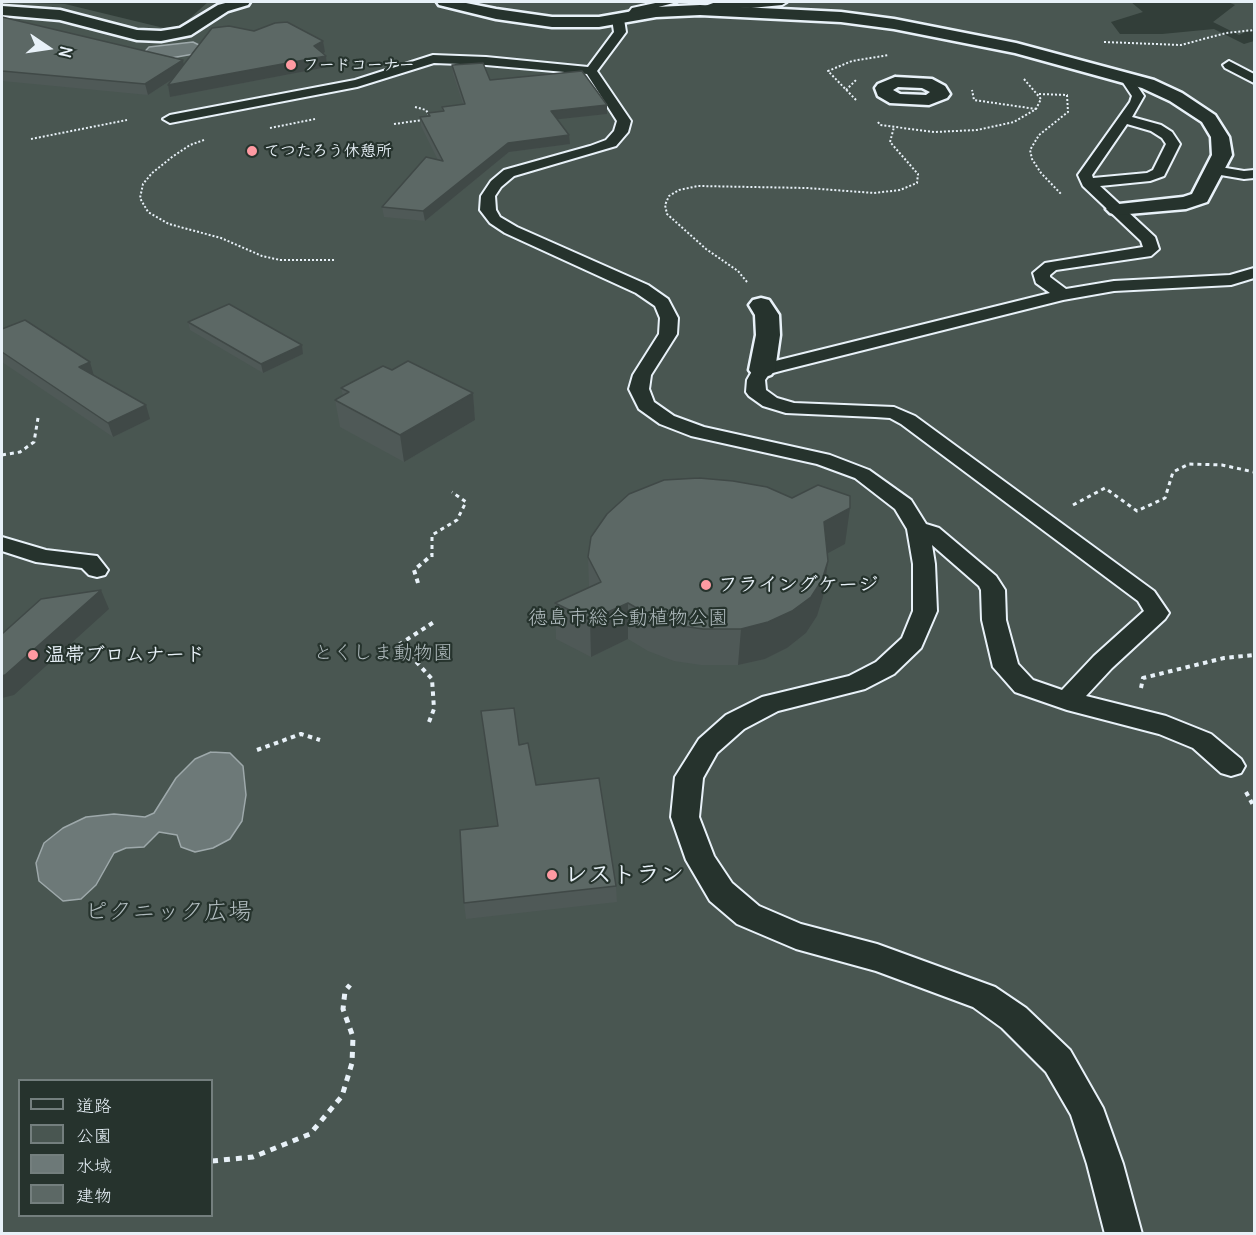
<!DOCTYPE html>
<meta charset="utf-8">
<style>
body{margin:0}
#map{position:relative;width:1256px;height:1235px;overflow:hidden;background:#323e39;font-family:Delius,"Klee One",sans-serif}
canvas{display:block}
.frame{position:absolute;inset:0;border:3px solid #e8f1f8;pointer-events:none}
.legend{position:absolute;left:18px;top:1079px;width:195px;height:138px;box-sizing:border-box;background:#26332d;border:2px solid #747f7e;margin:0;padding:8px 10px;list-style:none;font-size:18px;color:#e8f1f8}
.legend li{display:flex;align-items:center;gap:12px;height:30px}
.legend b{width:30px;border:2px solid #747f7e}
.north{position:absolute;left:18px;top:18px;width:60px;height:60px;-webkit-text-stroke:4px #26332d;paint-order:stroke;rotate:103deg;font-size:16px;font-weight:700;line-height:24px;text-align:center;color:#e8f1f8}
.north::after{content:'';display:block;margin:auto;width:21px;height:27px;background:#e8f1f8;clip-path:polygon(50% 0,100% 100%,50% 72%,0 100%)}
</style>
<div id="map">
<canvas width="1256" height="1235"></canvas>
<div class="frame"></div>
<ul class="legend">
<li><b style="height:8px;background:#26332d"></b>道路</li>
<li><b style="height:16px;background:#495651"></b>公園</li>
<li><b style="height:16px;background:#6d7978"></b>水域</li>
<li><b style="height:16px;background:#5c6865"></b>建物</li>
</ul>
<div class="north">N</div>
</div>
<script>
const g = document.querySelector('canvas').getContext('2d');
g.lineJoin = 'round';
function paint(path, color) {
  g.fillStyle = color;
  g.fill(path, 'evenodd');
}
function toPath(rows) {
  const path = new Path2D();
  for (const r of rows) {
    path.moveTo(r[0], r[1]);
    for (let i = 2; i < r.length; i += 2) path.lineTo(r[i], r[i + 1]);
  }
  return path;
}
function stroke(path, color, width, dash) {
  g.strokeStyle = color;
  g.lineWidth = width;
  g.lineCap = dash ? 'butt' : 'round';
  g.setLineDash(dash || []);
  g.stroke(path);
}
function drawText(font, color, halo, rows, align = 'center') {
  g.font = font + ' Delius,"Klee One",sans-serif';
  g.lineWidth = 4.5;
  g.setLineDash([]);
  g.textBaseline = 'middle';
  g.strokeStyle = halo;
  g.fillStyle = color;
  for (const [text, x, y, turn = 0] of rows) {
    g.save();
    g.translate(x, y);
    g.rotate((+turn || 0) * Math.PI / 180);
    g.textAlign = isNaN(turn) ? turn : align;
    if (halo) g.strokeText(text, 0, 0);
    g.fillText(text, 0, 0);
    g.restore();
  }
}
paint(toPath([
 [2,2,65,4,168,29,180,27,208,2,1131,2,1143,12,1111,22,1120,34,1162,34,1214,29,1244,44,1254,41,1254,1233,2,1234],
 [20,1080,212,1080,212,1216,20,1216],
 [1228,2,1254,2,1254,28,1239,35,1213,22,1235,5]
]), '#495651');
const water = toPath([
 [193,42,211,51,171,58,138,59,149,47,193,42],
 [211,752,230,753,243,766,246,795,242,821,230,839,213,848,195,852,181,847,177,835,159,832,144,847,126,848,114,853,96,885,81,899,63,901,39,881,36,863,44,843,63,828,86,817,114,814,145,817,154,813,176,778,195,759,211,752]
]);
paint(water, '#6d7978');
stroke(water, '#9ea9ab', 1.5);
const lane = toPath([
 [660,2,677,2,640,12,636,18,632,19,626,16,632,8,660,2],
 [716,2,787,2,782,5,751,8,720,7,700,13,694,10,716,2],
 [618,16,624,19,626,32,597,71,631,121,628,132,616,146,514,176,501,187,495,196,496,210,500,217,517,227,648,285,668,299,678,318,677,334,651,375,649,389,654,402,674,416,704,427,830,455,869,470,911,500,926,524,939,528,996,576,1005,590,1006,620,1018,664,1033,680,1062,690,1094,656,1144,611,1138,601,901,424,890,418,875,417,786,413,763,406,749,396,746,392,747,380,755,366,1050,293,1036,283,1033,273,1045,263,1143,247,1141,241,1083,186,1078,175,1130,102,1132,96,1120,78,1126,74,1130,75,1144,96,1132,117,1161,125,1172,132,1180,144,1164,176,1150,181,1100,186,1155,237,1159,249,1151,256,1056,270,1050,275,1050,277,1066,289,1114,281,1230,275,1254,268,1254,278,1231,285,1114,291,1063,300,784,370,769,374,765,380,766,390,777,398,794,403,894,407,915,416,1154,591,1169,613,1165,619,1112,668,1086,696,1166,716,1211,734,1241,759,1245,766,1241,773,1231,776,1221,773,1193,748,1159,734,1067,710,1015,692,993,667,982,620,981,590,979,586,932,545,935,564,937,611,921,648,894,674,865,689,778,711,744,729,717,753,703,778,699,817,714,856,732,883,759,906,801,924,877,944,995,987,1026,1008,1070,1050,1103,1108,1123,1164,1142,1234,1105,1234,1087,1164,1071,1115,1046,1072,1002,1028,973,1007,876,971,796,949,737,924,710,901,686,860,671,817,675,777,699,739,726,715,762,697,849,676,876,662,902,638,913,611,913,564,907,529,895,509,855,478,817,464,691,436,660,424,639,409,629,389,633,375,659,334,660,318,655,306,636,293,505,233,490,223,480,210,481,196,491,181,504,170,590,146,606,140,614,131,617,121,587,74,486,65,434,63,357,87,170,123,163,119,170,115,355,80,433,55,486,57,588,67,614,32,612,19,618,16],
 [1127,124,1151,131,1162,138,1166,144,1153,170,1147,173,1093,178,1092,175,1127,124],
 [1229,61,1254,74,1254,83,1225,68,1223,65,1229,61],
 [1214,166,1244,171,1254,170,1254,178,1244,179,1209,173,1207,170,1209,167,1214,166],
 [2,537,46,550,97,556,108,570,105,575,97,577,89,575,82,568,36,562,2,551,2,537]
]);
const street = toPath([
 [229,2,250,2,248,5,228,11,191,35,161,41,137,40,60,20,2,15,2,6,60,10,137,30,161,31,180,28,218,5,229,2],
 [437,2,461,2,496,9,552,17,599,17,656,7,700,5,841,12,894,19,1016,43,1154,80,1182,93,1215,115,1229,137,1232,155,1207,202,1186,209,1117,215,1110,213,1106,209,1110,205,1183,197,1192,194,1212,155,1211,137,1202,122,1170,101,1142,88,1015,53,894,29,841,22,700,15,656,17,599,27,552,27,496,19,439,5,437,2],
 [895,77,932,79,945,86,950,94,947,98,929,105,890,103,878,96,875,88,878,84,895,77],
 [898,87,922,88,930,92,926,95,900,94,893,90,898,87],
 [761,298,769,300,779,315,780,335,775,370,771,375,762,378,753,375,749,370,756,335,755,315,749,305,753,300,761,298]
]);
stroke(lane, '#e8f1f8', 4);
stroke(street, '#e8f1f8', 5);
stroke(toPath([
 [1104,42,1181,45,1226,33,1254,30],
 [1024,79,1041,99,1036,109],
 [846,90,856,80],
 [1039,94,1067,95,1068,112,1039,135,1030,150,1032,159,1041,173,1062,195],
 [856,100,828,71,852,61,889,55],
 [415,107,426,110,429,115],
 [878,122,880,125,934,132,977,130,1014,122,1036,109,974,100,972,90],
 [394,124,423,120],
 [270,128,315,119],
 [31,139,127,120],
 [204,140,190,145,172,157,152,173,143,184,140,198,148,212,169,224,221,238,262,256,280,260,334,260],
 [747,282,738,271,706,249,667,214,665,205,669,196,679,190,698,186,807,188,874,193,900,190,917,183,918,174,890,142,894,127]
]), '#e8f1f8', 2, [2, 2]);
stroke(toPath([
 [2,455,20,452,34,442,38,418],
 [1073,505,1105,488,1137,511,1165,498,1173,472,1189,464,1222,465,1254,472],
 [432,557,432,535,457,520,466,502,452,492]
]), '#e8f1f8', 3, [4, 4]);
stroke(toPath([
 [418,583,414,570,432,555],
 [1141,688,1143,678,1224,658,1254,655],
 [429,722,434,709,432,679,400,644,434,622],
 [257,750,301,734,320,740],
 [1246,792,1254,807]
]), '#e8f1f8', 4, [4.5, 4.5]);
stroke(toPath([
 [212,1161,253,1157,310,1134,342,1096,352,1063,353,1037,343,1009,345,991,350,985]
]), '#e8f1f8', 5, [6, 6]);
paint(lane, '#26332d');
paint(street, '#26332d');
paint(toPath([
 [2,17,184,65,254,31,323,41,325,52,323,53,327,67,170,97,168,85,173,79,148,95,2,81],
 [452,65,490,80,607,114,557,119,570,144,509,152,425,221,384,217,382,207,438,160,421,126,420,117,428,116,428,113,442,111,442,107,463,104,453,74],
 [188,322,302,345,303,354,263,373,190,330],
 [2,329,94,375,150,419,113,437,2,362],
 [392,370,473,393,475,420,404,462,340,427,335,400,343,396,341,388],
 [845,544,827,553,823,597,817,616,806,633,787,648,765,659,738,665,701,665,674,661,648,651,628,639,591,657,556,639,555,603,589,587,588,557],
 [483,727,519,745,536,785,616,886,617,902,466,919,464,903,497,826]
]), '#4f5957');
paint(toPath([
 [323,41,325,52,316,58,326,56,327,67,170,97,168,85,314,46],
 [183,60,185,71,148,95,145,84],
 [607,105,607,114,551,120,551,111],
 [569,135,570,144,509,152,425,221,423,211,508,143],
 [302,345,303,354,263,373,261,364],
 [90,362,94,376,79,367],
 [473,393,475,420,404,462,400,435],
 [146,405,150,419,113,437,108,423],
 [850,508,845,544,819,558,824,522],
 [828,561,823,597,817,616,806,633,787,648,765,659,738,665,741,629],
 [101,590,109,609,14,695,2,698,2,676],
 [628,603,628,639,591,657,590,620]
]), '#404947');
const building = toPath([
 [2,17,183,60,145,84,2,71,2,17],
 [287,22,323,41,314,46,326,56,168,85,212,28,229,26,254,31,275,23,287,22],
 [483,63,490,80,582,71,607,105,551,111,569,135,508,143,423,211,382,207,426,157,443,161,420,117,430,116,428,113,444,111,442,107,465,104,452,65,483,63],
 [229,304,302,345,261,364,188,322,229,304],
 [25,320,90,362,79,367,146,405,108,423,2,352,2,329,25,320],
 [408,361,473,393,400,435,335,400,349,392,341,388,383,366,392,370,408,361],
 [699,478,733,481,767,487,792,498,818,485,850,496,850,508,824,522,828,561,822,580,811,597,792,611,768,622,741,629,703,629,675,625,649,615,628,603,590,620,555,603,601,582,588,557,591,537,607,514,629,494,664,480,699,478],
 [101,590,5,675,2,676,2,634,41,599,101,590],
 [514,708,519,745,528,743,536,785,599,778,616,886,464,903,460,830,498,826,481,711,514,708]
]);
paint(building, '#5c6865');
stroke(building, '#404947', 1.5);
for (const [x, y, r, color] of [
 [291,65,6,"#ff9aa2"],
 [252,151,6,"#ff9aa2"],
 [706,585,6,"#ff9aa2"],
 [33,655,6,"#ff9aa2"],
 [552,875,6,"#ff9aa2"]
]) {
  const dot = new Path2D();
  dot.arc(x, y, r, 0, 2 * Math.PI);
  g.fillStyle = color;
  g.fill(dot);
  stroke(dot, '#26332d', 2);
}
drawText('bold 16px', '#e8f1f8', '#26332d', [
 ["フードコーナー",303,65],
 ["てつたろう休憩所",264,151]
], 'left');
drawText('bold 20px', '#e8f1f8', '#26332d', [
 ["フライングケージ",718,585],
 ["温帯ブロムナード",45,655]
], 'left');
drawText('20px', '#b0bbbe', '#26332d', [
 ["徳島市総合動植物公園",628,618],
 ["とくしま動物園",383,653]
]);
drawText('bold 24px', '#e8f1f8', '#26332d', [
 ["レストラン",564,875]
], 'left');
drawText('24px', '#b0bbbe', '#26332d', [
 ["ピクニック広場",168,912]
]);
</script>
